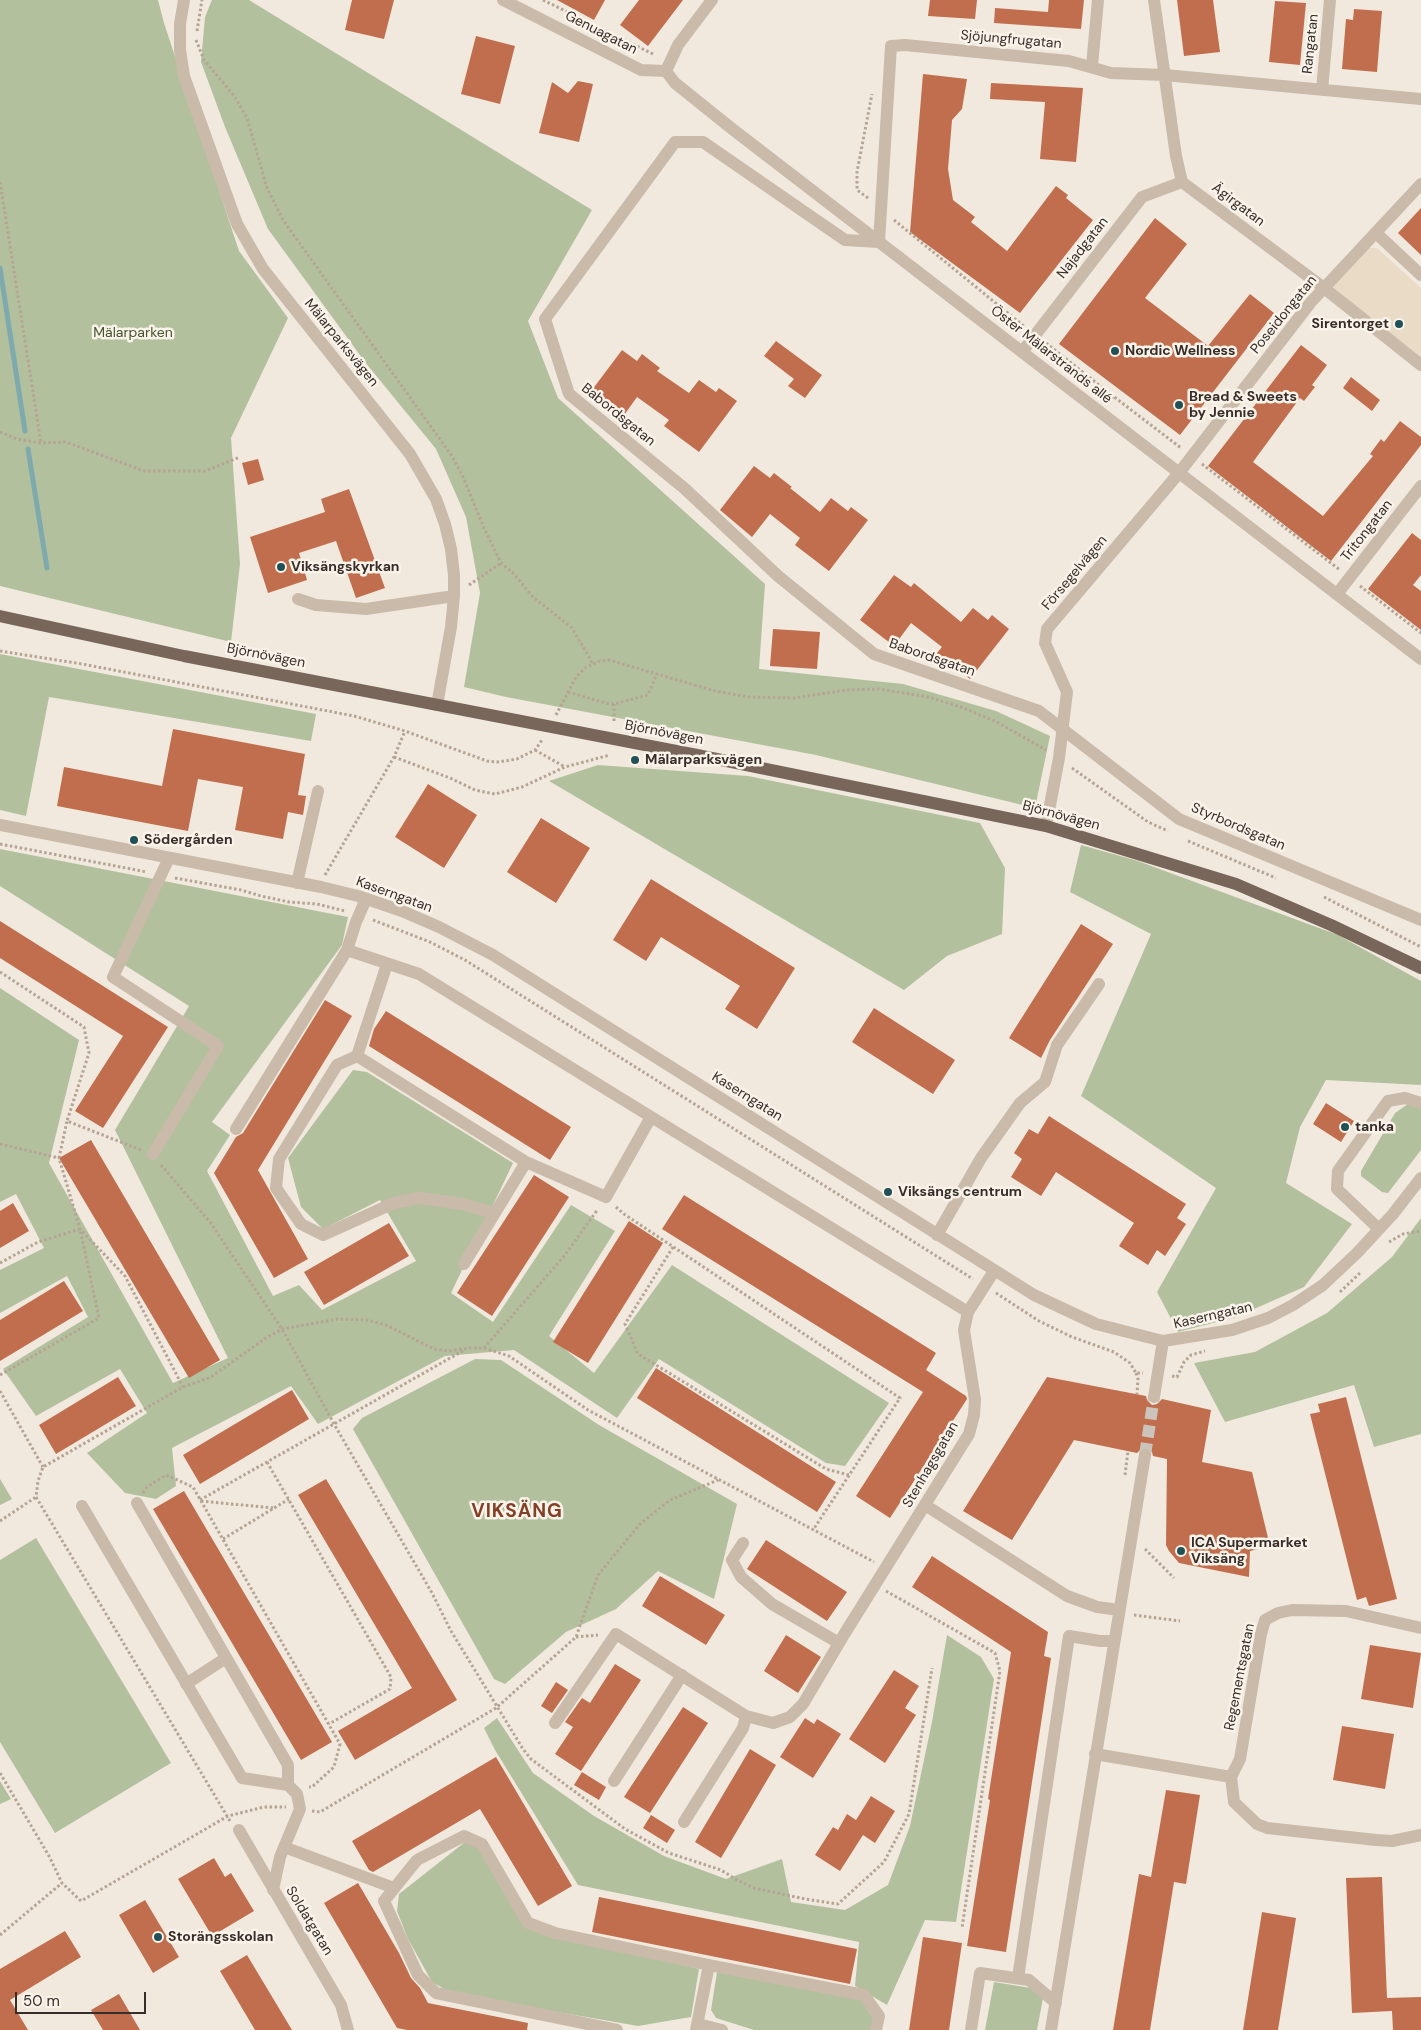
<!DOCTYPE html>
<meta charset="utf-8">
<style>
body{margin:0}
#map{position:relative;width:1421px;height:2030px;overflow:hidden;background:#f1e9de;font-family:"DM Sans",sans-serif}
canvas{display:block}
.scale{position:absolute;left:15px;top:1992px;width:131px;height:22px;box-sizing:border-box;border:2px solid #372e29;border-top:0;padding-left:6px;font-size:15px;line-height:18px;white-space:nowrap;color:#372e29;-webkit-text-stroke:4px #f9f3ea;paint-order:stroke}
</style>
<div id="map">
<canvas width="1421" height="2030"></canvas>
<div class="scale">50 m</div>
</div>
<script>
const g = document.querySelector('canvas').getContext('2d');
g.lineJoin = 'round';
function paint(path, color) {
  g.fillStyle = color;
  g.fill(path, 'evenodd');
}
function toPath(rows) {
  const path = new Path2D();
  for (const r of rows) {
    path.moveTo(r[0], r[1]);
    for (let i = 2; i < r.length; i += 2) path.lineTo(r[i], r[i + 1]);
  }
  return path;
}
function stroke(path, color, width, dash) {
  g.strokeStyle = color;
  g.lineWidth = width;
  g.lineCap = dash ? 'butt' : 'round';
  g.setLineDash(dash || []);
  g.stroke(path);
}
function drawText(font, color, halo, rows, align = 'center') {
  g.font = font + ' "DM Sans",sans-serif';
  g.lineWidth = 5;
  g.setLineDash([]);
  g.textBaseline = 'middle';
  g.strokeStyle = halo;
  g.fillStyle = color;
  for (const [text, x, y, turn = 0] of rows) {
    g.save();
    g.translate(x, y);
    g.rotate((+turn || 0) * Math.PI / 180);
    g.textAlign = isNaN(turn) ? turn : align;
    if (halo) g.strokeText(text, 0, 0);
    g.fillText(text, 0, 0);
    g.restore();
  }
}
paint(toPath([
 [0,0,158,0,164,23,239,251,288,318,231,438,240,564,231,642,0,586],
 [212,0,249,0,592,210,528,321,558,398,765,584,759,669,903,684,996,711,1050,736,1035,808,816,755,506,697,464,687,480,593,466,517,436,449,365,362,268,229,225,127,201,62,205,17],
 [0,654,316,714,311,741,49,697,26,816,0,810],
 [598,765,748,776,980,823,1005,868,1002,934,947,956,904,990,549,781],
 [1081,845,1138,861,1338,935,1421,981,1421,1085,1326,1080,1300,1127,1286,1183,1352,1224,1304,1287,1236,1317,1178,1332,1157,1292,1216,1188,1081,1096,1151,934,1070,892],
 [0,849,348,917,342,945,212,1122,230,1135,207,1171,273,1296,299,1285,322,1310,416,1261,380,1200,323,1229,301,1207,288,1158,353,1070,367,1072,513,1163,451,1293,493,1322,571,1205,615,1231,549,1336,594,1373,672,1265,889,1403,845,1466,826,1463,659,1359,617,1418,514,1350,445,1356,318,1424,291,1386,172,1448,176,1486,156,1499,125,1493,87,1453,147,1413,120,1369,36,1416,3,1369,88,1317,67,1276,0,1313,0,1270,44,1248,16,1194,0,1202,0,988,79,1040,49,1163,173,1383,228,1358,115,1130,189,1006,0,886],
 [1408,1104,1421,1107,1421,1150,1388,1193,1382,1192,1361,1176,1361,1171,1395,1113],
 [1421,1218,1421,1434,1374,1447,1354,1385,1225,1422,1194,1363,1255,1352,1327,1313,1392,1257],
 [475,1359,501,1360,599,1425,737,1504,714,1599,658,1571,616,1609,566,1632,505,1684,494,1679,353,1429,362,1418],
 [0,1479,12,1499,0,1505],
 [36,1538,171,1763,55,1833,0,1742,0,1560],
 [947,1635,981,1657,994,1679,956,1922,925,1920,887,2005,855,1986,859,1942,578,1885,495,1750,484,1728,497,1718,533,1773,594,1816,664,1856,726,1879,782,1859,791,1902,845,1910,888,1885,910,1826,932,1722],
 [0,1781,11,1799,0,1804],
 [465,1842,479,1848,529,1927,699,1969,691,2017,638,2026,494,2001,446,1990,432,1982,408,1939,397,1911,399,1894],
 [717,1972,861,2000,874,2019,871,2030,754,2030,716,2018,711,2010],
 [994,1982,1031,1988,1043,1998,1037,2030,985,2030]
]), '#b3c09e');
paint(toPath([
 [1369,248,1377,248,1421,288,1421,357,1335,291,1333,285]
]), '#e9dbc6');
stroke(toPath([
 [0,268,25,431],
 [28,449,47,568]
]), '#7eaaad', 5);
paint(toPath([
 [352,0,394,0,384,39,345,30],
 [557,0,605,0,594,20],
 [639,0,683,0,648,46,620,25],
 [930,0,977,0,975,19,928,16],
 [1049,0,1084,0,1081,29,994,23,995,8,1048,12],
 [1177,0,1213,0,1220,52,1184,56],
 [1275,1,1306,3,1300,65,1269,62],
 [1354,9,1382,11,1377,72,1342,69,1346,19,1353,20],
 [476,36,515,46,500,104,461,94],
 [923,74,967,79,962,109,952,120,948,169,953,200,975,217,971,222,1007,251,1056,186,1068,195,1066,198,1093,220,1020,313,910,232],
 [578,81,593,84,579,142,539,133,552,82,568,93],
 [991,83,1083,88,1076,162,1040,159,1045,102,990,99],
 [1421,208,1421,255,1398,233],
 [1155,218,1187,244,1145,298,1208,346,1250,294,1274,313,1180,435,1059,344],
 [776,341,822,375,805,398,788,386,794,379,764,356],
 [1301,345,1327,365,1312,385,1315,387,1304,401,1300,398,1253,462,1323,516,1373,456,1370,454,1381,439,1384,442,1400,421,1421,437,1421,445,1331,561,1208,466],
 [622,350,637,361,642,354,660,368,657,371,689,393,699,380,716,392,719,388,737,401,699,452,664,426,669,420,637,397,622,418,589,394],
 [1351,377,1380,400,1372,411,1343,388],
 [258,459,264,480,248,485,242,463],
 [754,466,770,478,774,473,792,487,790,488,820,512,831,498,848,511,851,507,868,520,829,571,795,545,800,538,770,514,752,537,720,510],
 [349,489,385,588,356,598,336,541,299,553,307,580,268,593,250,537,325,512,321,499],
 [1412,533,1421,540,1421,575,1413,585,1421,591,1421,630,1368,589],
 [894,575,911,587,914,583,961,622,973,608,988,620,992,615,1009,629,970,679,936,654,942,647,911,623,894,646,860,620],
 [773,629,820,632,817,669,770,666],
 [173,729,305,754,298,795,306,796,303,815,288,812,283,839,235,830,243,787,198,779,188,831,57,806,64,767,162,786],
 [428,784,477,815,444,868,395,837],
 [541,818,590,848,556,903,507,872],
 [651,879,795,968,757,1029,725,1009,740,986,661,937,646,961,613,940],
 [0,921,168,1027,103,1128,75,1111,123,1036,0,958],
 [1081,924,1113,944,1050,1040,1041,1058,1009,1038],
 [325,1000,352,1016,258,1170,308,1259,274,1278,214,1173,236,1137,243,1133],
 [874,1008,955,1060,933,1094,852,1042],
 [386,1011,571,1127,550,1160,369,1046,374,1029],
 [1326,1103,1354,1121,1341,1142,1313,1124],
 [1049,1116,1186,1204,1177,1218,1186,1224,1165,1256,1157,1250,1148,1265,1119,1246,1134,1223,1056,1172,1041,1196,1011,1177,1022,1159,1014,1153,1029,1129,1038,1134],
 [91,1140,220,1360,189,1378,59,1158],
 [534,1175,569,1197,492,1316,457,1293],
 [684,1195,936,1353,926,1370,966,1396,967,1399,890,1518,856,1496,923,1392,662,1229],
 [13,1203,29,1231,0,1248,0,1211],
 [629,1221,663,1243,588,1363,553,1342],
 [389,1223,409,1256,324,1305,304,1272],
 [64,1281,83,1311,0,1361,0,1320],
 [656,1368,836,1482,817,1512,637,1398],
 [118,1377,136,1406,56,1454,39,1425],
 [1047,1377,1146,1396,1147,1400,1152,1405,1157,1404,1162,1399,1211,1410,1202,1462,1252,1472,1270,1546,1250,1551,1249,1577,1179,1563,1169,1551,1166,1545,1167,1459,1153,1456,1152,1452,1147,1447,1142,1448,1137,1453,1074,1440,1012,1540,963,1511],
 [292,1390,309,1419,200,1484,183,1455],
 [1346,1397,1397,1599,1369,1606,1366,1597,1357,1600,1310,1414,1320,1412,1318,1404],
 [326,1479,457,1700,355,1760,338,1731,412,1688,298,1495],
 [184,1491,332,1742,301,1760,153,1509],
 [766,1540,847,1592,827,1621,747,1569],
 [932,1556,1048,1632,1044,1656,1051,1658,1006,1952,967,1946,990,1800,988,1799,1011,1652,912,1587],
 [660,1576,725,1615,706,1645,642,1606],
 [786,1635,821,1657,798,1693,764,1671],
 [1370,1645,1421,1653,1413,1708,1361,1699],
 [615,1664,641,1680,581,1771,555,1754,573,1727,565,1722,582,1698,590,1703],
 [894,1670,919,1686,905,1708,916,1715,885,1763,849,1739],
 [556,1682,568,1690,552,1713,541,1706],
 [683,1707,708,1723,650,1813,624,1797],
 [805,1718,814,1724,817,1719,841,1734,813,1778,780,1757],
 [1342,1726,1394,1734,1385,1789,1333,1780],
 [750,1749,776,1765,721,1858,695,1842],
 [496,1757,572,1886,538,1906,480,1809,373,1872,369,1870,352,1841],
 [582,1772,606,1787,599,1800,574,1785],
 [1166,1790,1200,1795,1186,1884,1174,1882,1150,2030,1113,2030,1139,1874,1151,1877],
 [871,1796,895,1811,875,1843,863,1835,840,1871,815,1855,833,1827,838,1830,847,1814,856,1820],
 [651,1815,675,1830,667,1843,643,1828],
 [214,1858,225,1877,231,1873,254,1911,212,1936,178,1879],
 [1382,1877,1387,1998,1421,1997,1421,2030,1393,2030,1392,2011,1352,2013,1346,1878],
 [358,1883,399,1953,411,1978,420,1988,428,2003,528,2023,527,2030,407,2030,397,2028,324,1903],
 [599,1897,857,1949,850,1984,592,1932],
 [145,1900,179,1957,153,1973,119,1915],
 [1262,1912,1296,1918,1278,2030,1243,2030],
 [65,1931,81,1957,10,2000,28,2030,0,2030,0,1969],
 [923,1937,962,1943,949,2030,909,2030],
 [247,1955,292,2030,255,2030,220,1971],
 [119,1994,140,2030,103,2030,91,2010]
]), '#c06e4d');
stroke(toPath([
 [1145,1455,1154,1397]
]), '#ccc4ba', 12, [12, 6]);
stroke(toPath([
 [543,0,655,55],
 [197,31,202,0],
 [196,40,204,60,235,97,247,118,267,188,283,220,452,456,464,479,484,528,501,563,513,573,533,597,572,628,593,664],
 [0,182,41,443],
 [868,198,857,190,857,172,872,94],
 [894,220,1025,327],
 [1046,343,1113,396],
 [1109,403,1113,396,1181,448],
 [0,432,17,439,41,443,66,442,144,471,205,471,240,457],
 [1202,464,1340,570],
 [469,585,501,563],
 [1360,586,1421,633],
 [0,651,82,664,354,716,405,731,487,761,498,762,517,759,535,750,542,740],
 [568,692,609,704,614,704,648,695,657,673],
 [556,715,576,677,585,668,600,661,609,660,715,691,748,697,794,698,847,690,879,689,928,697,961,707,997,722,1046,750],
 [614,721,614,704],
 [535,750,565,767],
 [394,757,450,778,475,790,495,794,522,787,565,767,610,755],
 [1072,768,1148,822,1168,831],
 [1188,841,1276,878],
 [0,844,147,872],
 [325,875,394,757,405,731],
 [175,878,241,890,261,896,289,902,317,904,345,911],
 [1324,897,1421,947],
 [373,920,430,942,465,960,973,1279],
 [0,972,84,1027,89,1053,67,1121],
 [0,1144,59,1158],
 [141,1150,67,1121,59,1158,80,1229,125,1276,183,1387],
 [161,1165,210,1222,282,1329,334,1424,432,1593,451,1631,523,1749,531,1759,625,1829,669,1853,721,1870,737,1880,754,1888,805,1899,838,1904,884,1862,909,1814,932,1668],
 [616,1207,624,1214,900,1398,813,1530],
 [1389,1242,1403,1234,1421,1231],
 [673,1247,625,1324,638,1354,826,1469,849,1475],
 [0,1263,38,1242,80,1229,99,1318,0,1375],
 [1340,1292,1361,1272],
 [996,1293,1039,1321,1072,1337,1114,1352,1130,1363,1136,1373,1143,1373],
 [484,1348,565,1255,598,1209],
 [1136,1373,1138,1379,1137,1394],
 [1172,1376,1177,1377,1184,1362,1191,1355,1205,1351],
 [0,1391,43,1467],
 [267,1462,391,1677,390,1689,329,1724],
 [1125,1475,1128,1451],
 [143,1493,147,1487,166,1475,193,1487,340,1744,334,1767,312,1787,309,1787],
 [200,1500,466,1349],
 [201,1501,273,1508],
 [0,1521,36,1497],
 [223,1539,289,1499],
 [1145,1549,1174,1578],
 [886,1591,995,1653,1000,1671,962,1928],
 [1134,1615,1180,1621],
 [576,1637,598,1635],
 [0,1773,49,1856,62,1883,81,1901,228,1816,264,1807,286,1807],
 [312,1811,320,1812,496,1708,576,1637,598,1575,640,1524,670,1500,718,1480],
 [230,1821,36,1497,38,1481,43,1467,183,1387,211,1377,266,1338,282,1329,338,1319,367,1320,386,1325,434,1349,449,1351,469,1348,484,1348,509,1356,588,1410,874,1562],
 [0,1935,62,1883]
]), '#b5a494', 3, [2.5, 2.5]);
stroke(toPath([
 [184,0,180,24,180,50,184,76,237,224,263,269,410,454,436,499,445,524,451,549,454,575,454,596,451,627,437,705],
 [503,0,641,70,666,71,678,45,712,0],
 [1154,0,1176,156,1182,182,1324,288,1421,365],
 [1092,66,1098,0],
 [666,71,675,83,731,128,1421,659],
 [1322,90,1330,0],
 [1421,99,1165,75,1111,73,1069,61,905,45,891,46,879,242,845,240,703,142,675,142,545,319,569,394,684,488,778,576,874,654,1039,711,1179,819,1421,920],
 [1376,233,1421,275],
 [1022,352,1142,197,1182,182],
 [1337,594,1421,486],
 [298,599,316,605,366,609,454,596],
 [0,825,321,887,358,896,402,911,439,927,493,955,1034,1295,1096,1324,1163,1341,1232,1330,1268,1318,1293,1305,1323,1285,1357,1253,1393,1214,1421,1178],
 [1046,826,1059,758,1067,692,1045,643,1047,629,1179,473,1311,302,1421,184],
 [297,883,318,791],
 [347,950,356,922,366,899],
 [387,964,357,1056,526,1162],
 [357,1056,337,1065,279,1159,276,1188,301,1224,323,1235,394,1203,420,1198,462,1204,495,1213],
 [236,1129,347,950,419,974,968,1312],
 [153,1154,218,1046,113,977,169,858],
 [1379,1229,1337,1189,1338,1171,1388,1101,1405,1098,1421,1103],
 [937,1235,981,1158,1020,1103,1045,1082,1057,1045,1099,984],
 [464,1264,526,1162,606,1197,651,1117],
 [1154,1397,1163,1341],
 [137,1503,288,1765,288,1785],
 [925,1505,1067,1596,1097,1607,1119,1610],
 [82,1506,242,1778,288,1785,297,1794,300,1809,280,1857,273,1890],
 [743,1543,732,1560,741,1577,772,1604,839,1643],
 [1421,1628,1346,1611,1292,1610,1278,1613,1265,1620,1261,1634,1240,1759,1231,1777,1234,1802,1257,1824,1267,1828,1376,1840,1392,1841,1421,1835],
 [186,1684,226,1658],
 [555,1723,616,1634,746,1716,773,1723,790,1717,803,1704,845,1633,969,1434,974,1415,975,1400,964,1330,968,1312,994,1271],
 [1095,1754,1231,1777],
 [614,1781,682,1675],
 [684,1822,743,1728,746,1716],
 [239,1830,341,2005,348,2030],
 [284,1847,394,1888],
 [1018,1978,1069,1636,1100,1641,1114,1641],
 [698,2024,722,2030],
 [617,2030,436,1993,418,1975,384,1901,417,1860,464,1836,482,1844,528,1923,555,1933,709,1965,864,1995,879,2016,876,2030],
 [696,2030,709,1965],
 [971,2030,980,1973,1029,1980,1056,2003],
 [1051,2030,1145,1455]
]), '#c9baaa', 12);
stroke(toPath([
 [0,616,184,656,697,755,1046,826,1236,884,1331,925,1421,968]
]), '#78665b', 12);
for (const [x, y, r, color] of [
 [1399,324,5,"#215157"],
 [1115,351,5,"#215157"],
 [1179,405,5,"#215157"],
 [281,567,5,"#215157"],
 [635,760,5,"#215157"],
 [134,840,5,"#215157"],
 [1345,1127,5,"#215157"],
 [888,1192,5,"#215157"],
 [1181,1551,5,"#215157"],
 [158,1937,5,"#215157"]
]) {
  const dot = new Path2D();
  dot.arc(x, y, r, 0, 2 * Math.PI);
  g.fillStyle = color;
  g.fill(dot);
  stroke(dot, '#f9f3ea', 2);
}
drawText('14px', '#372e29', '#f9f3ea', [
 ["Genuagatan",601,33,27],
 ["Sjöjungfrugatan",1011,40,5],
 ["Rangatan",1311,44,-84],
 ["Ägirgatan",1238,205,37],
 ["Najadgatan",1083,248,-52],
 ["Poseidongatan",1284,315,-51],
 ["Mälarparksvägen",341,343,51],
 ["Öster Mälarstrands allé",1051,355,38],
 ["Babordsgatan",618,415,39],
 ["Tritongatan",1367,531,-52],
 ["Försegelvägen",1075,573,-50],
 ["Björnövägen",266,656,11],
 ["Babordsgatan",932,658,19],
 ["Björnövägen",664,733,11],
 ["Björnövägen",1061,816,15],
 ["Styrbordsgatan",1238,827,23],
 ["Kaserngatan",394,895,20],
 ["Kaserngatan",747,1097,32],
 ["Kaserngatan",1213,1316,-13],
 ["Stenhagsgatan",931,1465,-60],
 ["Regementsgatan",1240,1677,-79],
 ["Soldatgatan",309,1921,59]
]);
drawText('bold 14px', '#372e29', '#f9f3ea', [
 ["Sirentorget",1389,324,"right"],
 ["Nordic Wellness",1125,351],
 ["Bread & Sweets",1189,397],
 ["by Jennie",1189,413],
 ["Viksängskyrkan",291,567],
 ["Mälarparksvägen",645,760],
 ["Södergården",144,840],
 ["tanka",1355,1127],
 ["Viksängs centrum",898,1192],
 ["ICA Supermarket",1191,1543],
 ["Viksäng",1191,1559],
 ["Storängsskolan",168,1937]
], 'left');
drawText('14px', '#45542e', '#f9f3ea', [
 ["Mälarparken",133,333]
]);
g.letterSpacing = '1px';
drawText('bold 19px', '#834026', '#f9f3ea', [
 ["VIKSÄNG",517,1512]
]);
g.letterSpacing = '0px';
</script>
